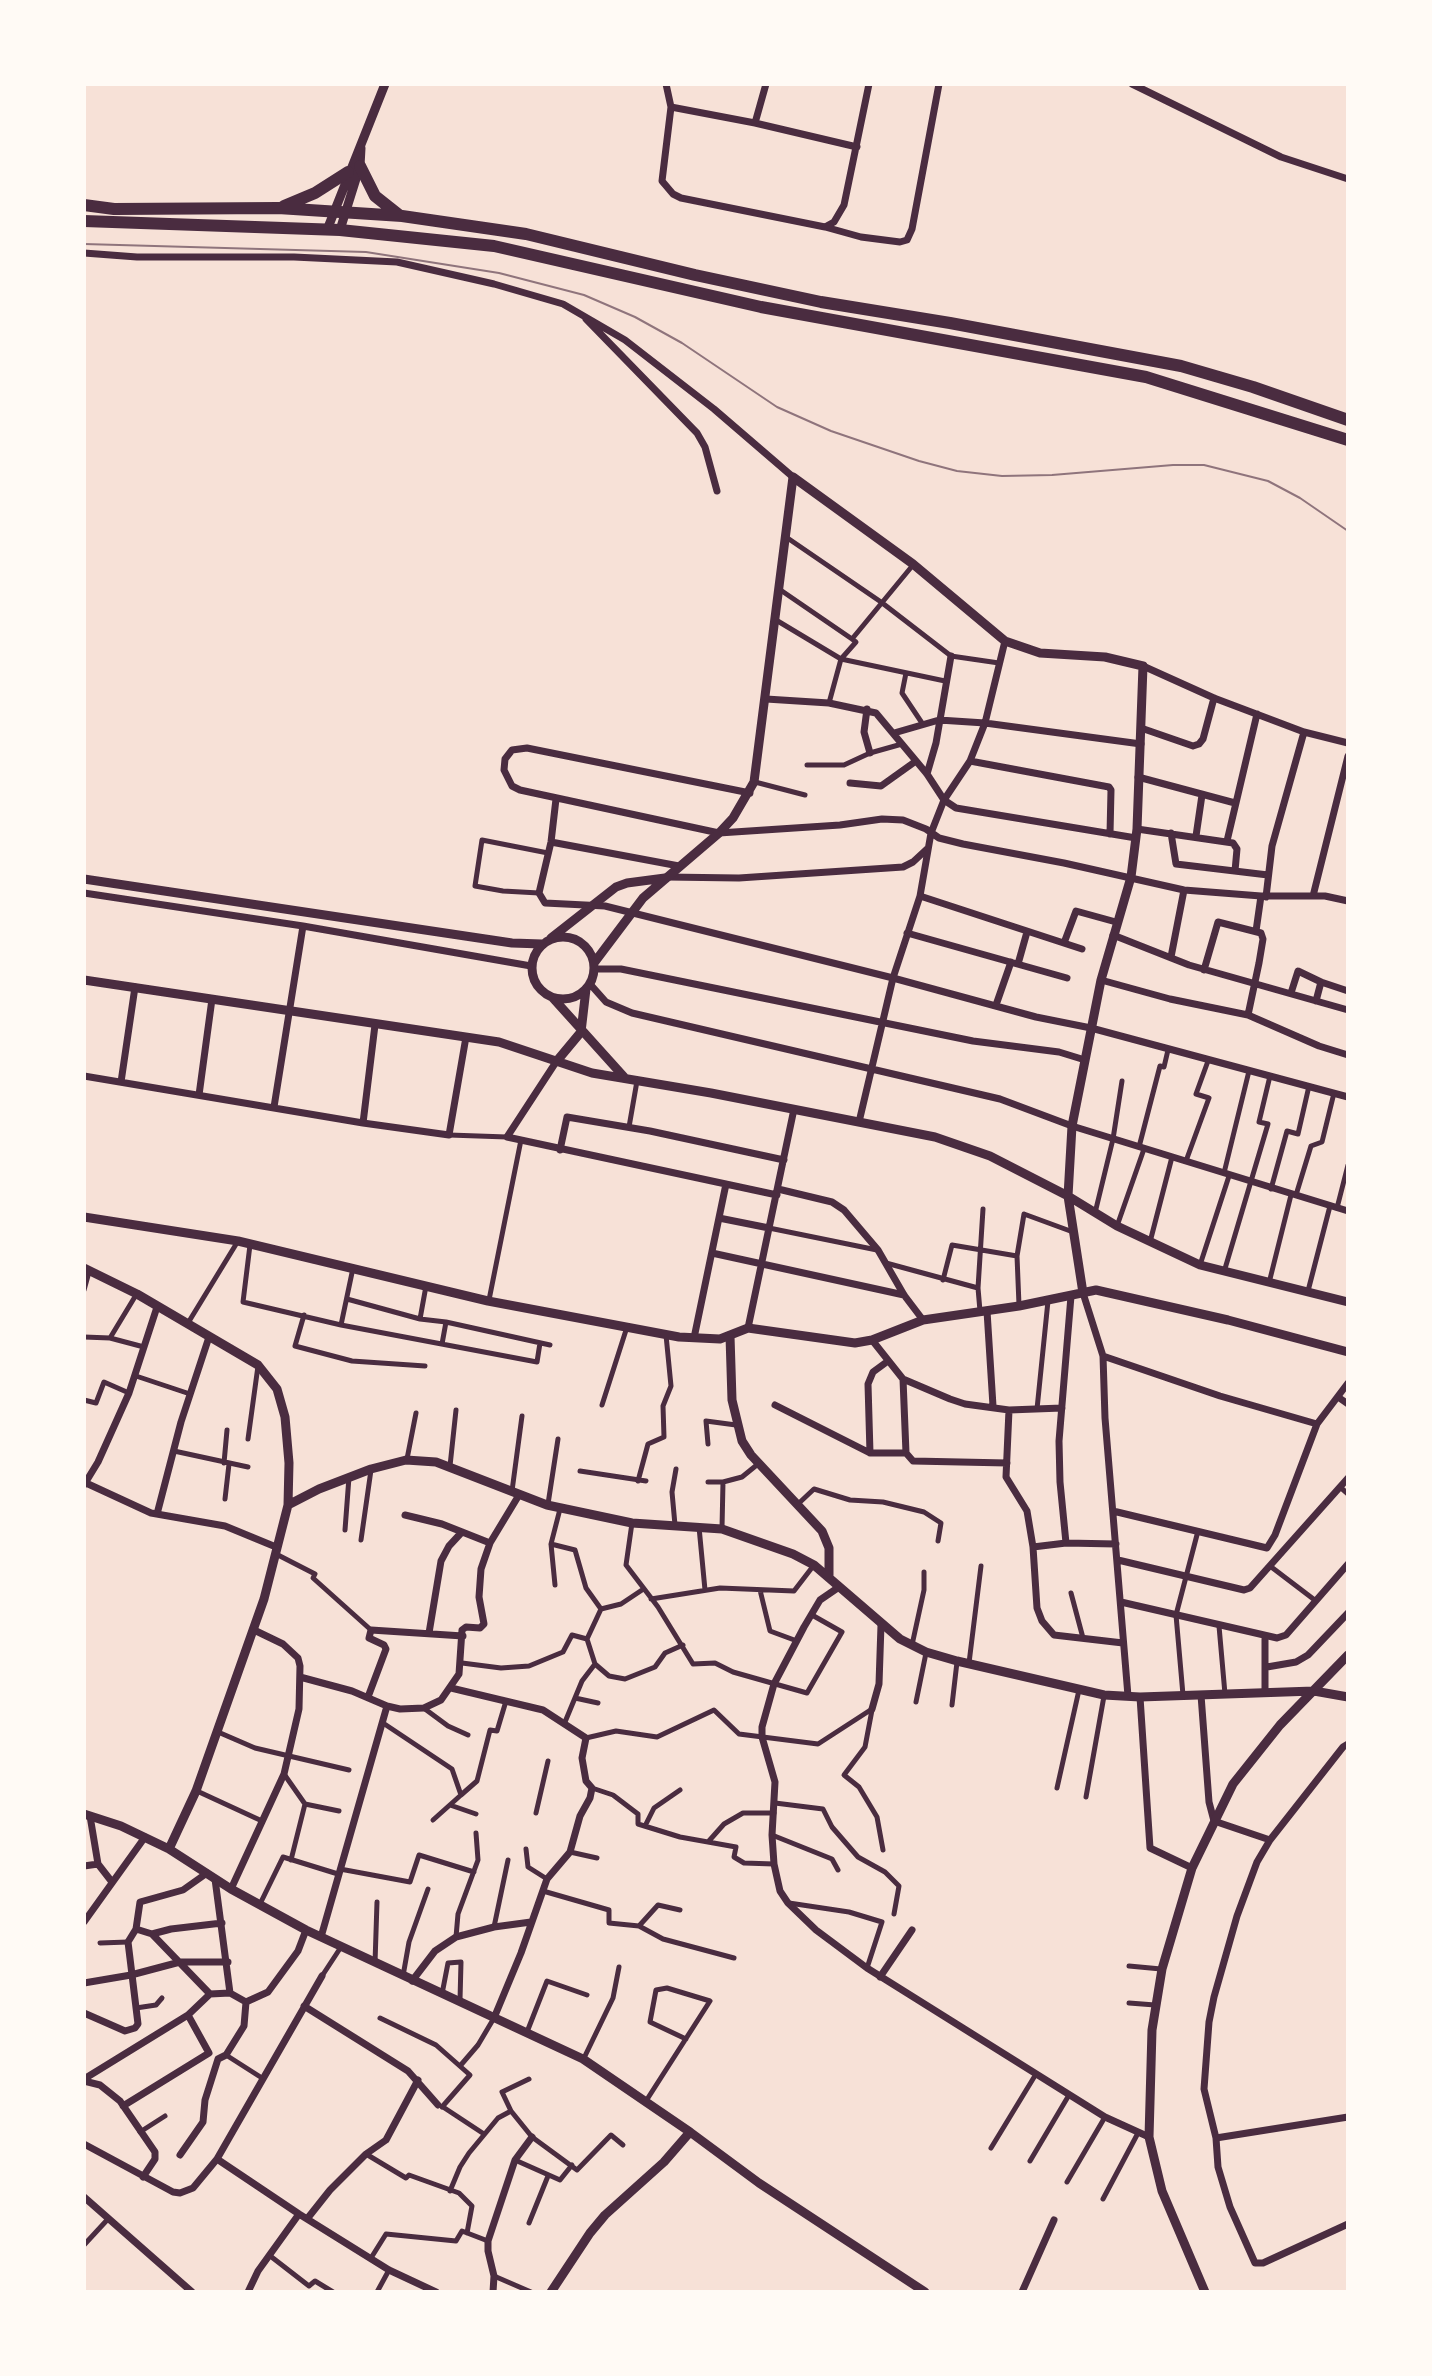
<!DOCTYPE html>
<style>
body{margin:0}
#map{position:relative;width:1432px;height:2376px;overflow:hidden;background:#f7e1d7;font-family:"PT Sans Narrow",sans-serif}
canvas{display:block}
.frame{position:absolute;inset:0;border:86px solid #fffaf5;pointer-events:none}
</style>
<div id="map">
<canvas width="1432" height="2376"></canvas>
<div class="frame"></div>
</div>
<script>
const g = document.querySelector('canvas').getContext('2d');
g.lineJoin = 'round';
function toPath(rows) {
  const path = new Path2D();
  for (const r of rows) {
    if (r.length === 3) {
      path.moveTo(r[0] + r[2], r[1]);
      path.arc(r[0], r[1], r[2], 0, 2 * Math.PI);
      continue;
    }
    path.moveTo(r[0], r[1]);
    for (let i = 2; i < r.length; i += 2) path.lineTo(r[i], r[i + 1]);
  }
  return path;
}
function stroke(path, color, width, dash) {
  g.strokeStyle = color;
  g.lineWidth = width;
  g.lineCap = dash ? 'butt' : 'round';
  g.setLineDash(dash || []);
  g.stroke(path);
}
stroke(toPath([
 [786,537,881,602,951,656,999,663],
 [779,589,852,639],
 [776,620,841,659,945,681],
 [906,673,902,693,922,723],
 [829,703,841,659,856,642,852,639,913,565],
 [807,765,844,765,870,753,902,744],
 [755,782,805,795],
 [539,893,503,891,475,886,482,840,548,853],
 [629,1127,637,1081],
 [449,1135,507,1137],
 [1139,1147,1160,1066,1164,1067,1168,1050],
 [1186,1161,1209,1098,1196,1094,1208,1061],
 [1224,1173,1249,1071],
 [1271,1189,1287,1131,1298,1134,1309,1086],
 [1296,1195,1311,1146,1322,1142,1334,1093],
 [1337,1208,1348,1165],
 [1095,1213,1113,1139,1122,1081],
 [1117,1226,1144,1149],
 [769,1228,877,1250],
 [1150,1242,1172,1157],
 [250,1245,243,1302,341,1325,537,1362,540,1343],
 [886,1263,978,1288],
 [1200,1265,1229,1176],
 [1224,1272,1268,1124,1259,1122,1270,1076],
 [943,1280,952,1245,1017,1256],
 [1269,1283,1291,1195],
 [84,1290,89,1272],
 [1308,1291,1330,1206],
 [347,1299,420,1319,446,1322,550,1345],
 [489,1300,521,1140],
 [1019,1305,1017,1256,1024,1214,1073,1232],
 [980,1311,978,1288,983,1209],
 [304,1315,295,1346,352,1361,425,1366],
 [420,1319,426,1286],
 [188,1323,238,1241],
 [341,1325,353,1268],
 [84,1337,110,1338,144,1347],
 [110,1338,136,1295],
 [442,1344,446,1322],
 [136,1376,190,1394],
 [84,1400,96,1403,104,1382,129,1393],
 [602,1405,627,1327],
 [1037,1409,1048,1301],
 [248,1439,258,1366],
 [708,1444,706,1421,736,1425],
 [174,1451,248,1467],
 [407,1459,416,1413],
 [224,1463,227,1430],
 [450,1466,456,1410],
 [580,1471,646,1481],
 [638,1481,648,1444,664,1437,663,1406,671,1386,666,1335],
 [708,1482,723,1482,742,1477,758,1464],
 [1340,1487,1348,1494],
 [512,1491,522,1416],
 [225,1499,229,1464],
 [548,1504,558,1439],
 [798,1504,814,1489,850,1500,883,1502,924,1512,941,1523,938,1541],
 [632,1523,626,1565,658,1607,693,1664,715,1663,733,1672,807,1693,842,1632,812,1615],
 [675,1525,672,1492,676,1469],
 [699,1527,705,1590],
 [722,1528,723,1482],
 [345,1530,349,1477],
 [361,1540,371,1470],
 [551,1544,575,1550,586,1588,601,1609],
 [276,1554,315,1574,313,1578,371,1630],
 [1270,1566,1316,1601],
 [555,1585,551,1544,560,1509],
 [760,1590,770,1631,797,1641],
 [1071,1593,1083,1638],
 [651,1599,720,1588,794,1591,814,1565],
 [1219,1626,1225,1694],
 [587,1639,595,1664,609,1676,625,1679,655,1667,665,1653,683,1645],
 [912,1645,924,1590,924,1572],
 [462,1663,501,1668,529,1666,563,1652,572,1635,587,1639,601,1609,621,1604,642,1590],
 [969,1663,981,1566],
 [1183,1695,1176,1615,1198,1531],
 [575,1698,598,1703],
 [916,1702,926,1653],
 [952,1705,957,1662],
 [425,1709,448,1726,468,1735],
 [872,1710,865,1747,844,1775,859,1787,877,1817,883,1850],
 [565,1722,582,1681,595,1664],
 [383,1723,452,1769,461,1795,433,1820],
 [218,1732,255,1748,349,1770],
 [586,1738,616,1731,657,1737,714,1710,739,1734,818,1744,872,1709],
 [284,1774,305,1804,339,1811],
 [592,1788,613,1795,638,1814,638,1824,680,1837,736,1847,734,1857,744,1863,774,1864],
 [1057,1788,1079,1690],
 [197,1791,262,1821],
 [461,1795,477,1781,490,1730,497,1731,506,1701],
 [1086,1797,1104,1696],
 [775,1803,823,1809,832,1827,858,1857,885,1872,899,1886,894,1914],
 [450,1805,476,1814],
 [536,1813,548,1761],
 [645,1826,654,1808,680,1790],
 [772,1835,832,1859,838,1870],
 [708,1842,724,1824,743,1813,774,1813],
 [526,1849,528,1867,547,1879],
 [570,1852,597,1858],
 [291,1860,305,1804],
 [340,1869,410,1882,419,1855,474,1872],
 [543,1891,609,1910,609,1923,639,1926,663,1939,734,1958],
 [789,1903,849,1912,882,1922,867,1968],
 [260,1904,283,1857,338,1874],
 [639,1926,658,1905,680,1910],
 [494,1927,508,1860],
 [456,1937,458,1914,478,1860,476,1833],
 [100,1943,128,1942],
 [375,1963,377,1902],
 [1129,1966,1161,1969],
 [322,1976,341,1947],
 [403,1976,409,1942,428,1889],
 [442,1994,448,1963,461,1962,460,2000],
 [1129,2003,1155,2005],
 [136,2008,156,2005,162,1998],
 [380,2018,436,2045,470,2075,442,2107],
 [527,2032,547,1981,587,1995],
 [226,2055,262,2078],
 [584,2058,613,1998,619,1967],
 [460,2066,478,2045,494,2018],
 [529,2079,502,2092,511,2111,532,2137,577,2170,611,2135,623,2145],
 [646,2101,710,2001,667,1988,656,1990,650,2022,686,2039],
 [443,2107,484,2134],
 [140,2132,165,2116],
 [991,2148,1036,2074],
 [366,2154,406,2178,409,2175,459,2193,472,2206,467,2233],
 [515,2160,560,2180,572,2165],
 [1030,2161,1069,2095],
 [1067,2182,1105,2117],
 [450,2191,460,2167,469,2153,498,2118,511,2111],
 [1103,2199,1138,2133],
 [529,2223,548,2176],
 [84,2245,108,2219],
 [269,2255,309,2286,315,2281,333,2292],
 [371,2258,386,2234,456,2241,462,2231,488,2241],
 [494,2276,531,2292],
 [377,2292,389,2270]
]), '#4a2c40', 5);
stroke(toPath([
 [666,84,671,107,662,181,673,194,681,198,825,227,834,222,844,205,869,84],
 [1132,84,1281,157,1348,179],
 [671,107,755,123,857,147],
 [755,123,766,84],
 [825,227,861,237,900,242,907,240,912,229,939,84],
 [84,253,137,257,294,257,397,262,494,284,563,304,625,340,714,409,793,477],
 [586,319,697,433,705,447,717,491],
 [1143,666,1214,698,1304,732,1348,743],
 [766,699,829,703,876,713,927,774,944,800,956,808,1136,838],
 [867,709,864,732,870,753],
 [1141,728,1193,746,1199,744,1203,739,1214,698],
 [894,733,939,720,985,723,1141,744],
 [970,761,1109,787,1111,790,1110,834],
 [927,774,936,743,951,656],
 [1138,777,1235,803],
 [850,783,881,786,916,761],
 [750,793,527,748,512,750,505,759,504,770,512,786,520,790,719,833,840,825,882,819,903,820,926,829,939,838,963,844,1064,863,1184,890,1261,896,1325,896,1348,901],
 [556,799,551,842,539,893,545,903,605,906,893,978,1036,1017,1091,1028,1348,1097],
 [1137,829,1233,843,1237,849,1235,871],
 [1171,833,1176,864,1268,875],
 [1196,836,1202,795],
 [1227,841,1257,714],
 [551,842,679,866],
 [666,877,739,878,903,867,913,862,927,849],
 [84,893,303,926,531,966],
 [920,896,1082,949],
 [1313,896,1348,756],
 [1266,897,1272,846,1304,732],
 [1256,931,1261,896],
 [907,933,1067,978],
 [1113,935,1189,965,1348,1010],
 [1064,943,1076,911,1116,922],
 [1171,957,1184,890],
 [1018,964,1027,932],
 [594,969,621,969,973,1041,1059,1052,1085,1060],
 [1204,970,1218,922,1261,933,1263,939,1259,963,1248,1015],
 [1101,980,1170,999,1248,1015,1319,1046,1348,1055],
 [590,984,606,1002,632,1013,1000,1099,1072,1126,1348,1211],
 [1291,993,1298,971,1321,982],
 [1316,1001,1321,982,1348,991],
 [996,1005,1011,962],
 [556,1062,507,1137,777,1195],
 [84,1076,363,1123,449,1135,466,1037],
 [121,1082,135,987],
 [199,1095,212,999],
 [274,1107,303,926],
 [859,1122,893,978,920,896,931,833,944,800,970,761,985,723,1005,641],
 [363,1123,375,1025],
 [560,1150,567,1117,650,1131,784,1160],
 [778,1189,832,1202,844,1210,878,1250,904,1295,923,1320],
 [719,1218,769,1228],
 [712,1253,904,1295],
 [1083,1293,1103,1356,1105,1418,1128,1696],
 [987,1311,993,1406],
 [748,1328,794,1109],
 [694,1338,726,1184],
 [872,1340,903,1379,950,1399,965,1404,1009,1410,1062,1408],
 [1103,1356,1220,1396,1317,1424],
 [903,1379,906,1453,913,1461,1007,1463],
 [1338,1397,1348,1404],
 [775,1405,870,1453,906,1453],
 [1009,1410,1006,1477,1027,1511,1033,1547,1037,1608,1042,1621,1054,1635,1123,1643],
 [870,1453,868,1384,873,1372,888,1361],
 [86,1483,151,1513,225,1526,276,1547],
 [84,1485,98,1462,129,1393,157,1307],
 [1113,1511,1267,1548,1275,1535,1317,1424,1348,1383],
 [157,1514,181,1422,209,1337],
 [405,1515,442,1524,490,1543],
 [1066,1543,1060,1482,1059,1441,1071,1296],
 [1033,1547,1066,1543,1116,1544],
 [1118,1560,1244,1590,1250,1588,1348,1478],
 [839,1587,820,1600,804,1627,774,1684,762,1727,762,1737,775,1782,772,1835,774,1864,780,1891,788,1903,816,1930,867,1968,1105,2117,1149,2137],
 [1121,1602,1277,1638,1286,1635,1348,1564],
 [429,1633,441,1561,449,1546,462,1532],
 [1267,1667,1296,1662,1308,1655,1348,1613],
 [300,1677,352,1691,387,1706,400,1709,424,1708,441,1700,459,1674,462,1630,466,1627,480,1628,484,1624,479,1597,481,1569,490,1543,519,1495],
 [451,1688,543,1710,586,1738,582,1758,586,1781,592,1788,590,1798,580,1816,570,1852,547,1879,521,1953,494,2018],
 [1265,1693,1265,1637],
 [1201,1695,1209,1802,1214,1821,1270,1840],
 [368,1697,386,1649,384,1645,369,1638,371,1630,463,1636],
 [1140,1697,1150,1848,1192,1868],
 [872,1709,879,1684,881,1625],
 [1348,1744,1343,1747,1270,1840,1257,1862,1237,1916,1214,1997,1209,2022,1204,2089,1216,2138,1218,2167,1230,2207,1255,2263,1263,2263,1348,2224],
 [90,1816,98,1864,112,1882],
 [84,1866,98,1864],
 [215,1879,230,1993,246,2002],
 [231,1889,284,1774,299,1709,300,1666,298,1658,283,1644,254,1630],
 [84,1922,145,1837],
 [136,1929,140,1902,183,1890,207,1873],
 [152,1934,171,1929,222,1923],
 [321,1937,387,1706],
 [880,1977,912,1930],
 [412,1981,435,1951,456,1937,494,1927,531,1922],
 [84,1983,131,1975,180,1962,228,1962],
 [304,2006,408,2071,438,2105],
 [84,2013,125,2031,135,2028,138,2024,128,1942,136,1929,152,1934,210,1994,230,1993],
 [84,2079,188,2015,210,1994],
 [84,2081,100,2085,120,2101,155,2152,155,2159,143,2177],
 [123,2106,209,2053,188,2015],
 [1216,2138,1348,2117],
 [84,2144,173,2192,180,2193,193,2188,217,2159,322,1976],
 [180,2155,203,2122,205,2100,218,2059,226,2055,244,2026,246,2002,268,1992,298,1951,306,1930],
 [217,2159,299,2214,389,2270,436,2292],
 [84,2197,192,2292],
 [307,2219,330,2190,366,2154,386,2140,418,2080],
 [248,2292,258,2271,299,2214],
 [493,2292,494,2276,488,2251,488,2241,515,2160,532,2137],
 [1022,2292,1054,2220]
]), '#4a2c40', 7);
stroke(toPath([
 [327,230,385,84],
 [340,230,360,166,361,148],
 [84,879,512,943,542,944],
 [563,968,31],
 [551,938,616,887,627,883,665,878],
 [594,963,643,898,719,833,733,818,754,782,793,477,913,564,1005,641,1040,653,1105,657,1143,666,1137,829,1131,877,1101,980,1072,1126,1068,1196,1083,1293],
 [84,980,499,1042,592,1073,711,1093,935,1137,990,1156,1068,1196,1117,1226,1200,1265,1348,1302],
 [552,997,625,1078],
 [556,1062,581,1032,586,989],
 [84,1217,238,1241,488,1301,679,1337,720,1339,748,1328,855,1343,872,1340,923,1320,1019,1306,1096,1290,1228,1320,1348,1352],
 [84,1268,137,1294,258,1365,277,1389,285,1417,289,1463,288,1505,264,1599,196,1791,169,1849],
 [730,1336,732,1400,742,1441,751,1455,822,1531,829,1548,829,1578],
 [288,1505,319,1489,371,1469,406,1460,436,1462,547,1505,632,1523,722,1529,793,1554,814,1565,900,1639,926,1652,957,1661,1104,1695,1140,1697,1314,1691,1348,1697],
 [84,1814,121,1826,169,1849,231,1889,306,1930,583,2059,690,2132,759,2183,925,2292],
 [551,2292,590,2233,605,2215,664,2162,690,2132],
 [1205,2292,1162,2191,1149,2137,1152,2030,1162,1969,1192,1868,1233,1784,1280,1725,1348,1655]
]), '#4a2c40', 9);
stroke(toPath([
 [360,166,375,196,399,215],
 [84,205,114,209,278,208,402,216,526,234,695,275,821,302,950,323,1181,366,1253,387,1348,420],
 [284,206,315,193,348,172],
 [84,221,340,230,494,246,761,307,1146,377,1348,440]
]), '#4a2c40', 12);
stroke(toPath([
 [84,244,366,252,499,273,584,295,635,317,682,343,777,407,831,431,919,461,957,471,1002,476,1052,475,1173,465,1204,465,1268,481,1300,498,1348,531]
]), '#8f747c', 2);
</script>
